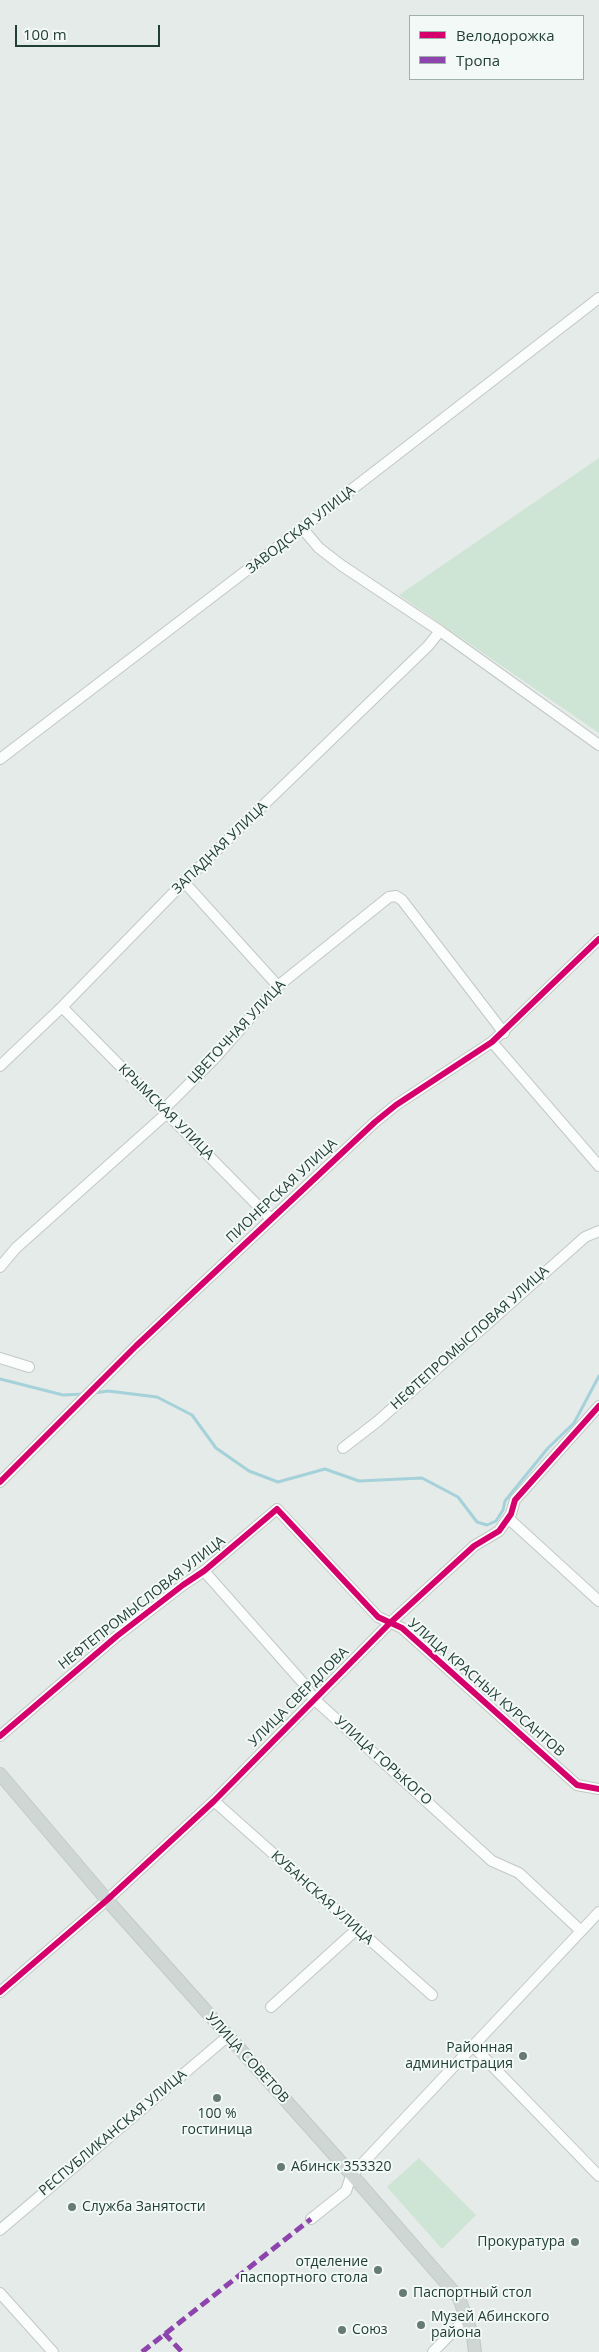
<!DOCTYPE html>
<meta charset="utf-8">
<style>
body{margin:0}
#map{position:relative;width:599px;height:2352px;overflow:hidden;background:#e5ebe8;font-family:"Open Sans",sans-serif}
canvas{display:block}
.legend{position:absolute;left:409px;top:15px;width:175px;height:65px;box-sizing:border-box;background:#f3f9f6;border:1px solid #9fafaa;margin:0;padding:6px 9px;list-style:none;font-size:15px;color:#223f37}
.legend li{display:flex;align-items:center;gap:10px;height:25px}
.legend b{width:25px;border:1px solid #9fafaa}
.scale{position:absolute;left:15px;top:25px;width:145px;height:22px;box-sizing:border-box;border:2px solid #223f37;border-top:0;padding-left:6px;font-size:15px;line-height:18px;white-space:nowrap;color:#223f37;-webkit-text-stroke:4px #f3f9f6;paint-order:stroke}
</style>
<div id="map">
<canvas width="599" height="2352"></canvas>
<ul class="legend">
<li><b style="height:6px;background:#d6006c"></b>Велодорожка</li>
<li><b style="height:6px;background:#8e44ad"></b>Тропа</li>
</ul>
<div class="scale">100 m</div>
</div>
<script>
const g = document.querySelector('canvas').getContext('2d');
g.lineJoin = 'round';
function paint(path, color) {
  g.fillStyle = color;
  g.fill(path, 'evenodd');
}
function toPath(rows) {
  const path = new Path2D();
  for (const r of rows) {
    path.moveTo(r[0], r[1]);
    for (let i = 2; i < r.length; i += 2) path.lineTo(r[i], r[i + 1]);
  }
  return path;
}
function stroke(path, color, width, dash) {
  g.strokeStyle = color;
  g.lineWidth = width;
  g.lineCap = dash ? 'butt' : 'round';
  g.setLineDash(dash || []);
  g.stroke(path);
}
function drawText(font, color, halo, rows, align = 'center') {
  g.font = font + ' "Open Sans",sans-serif';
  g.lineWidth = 4;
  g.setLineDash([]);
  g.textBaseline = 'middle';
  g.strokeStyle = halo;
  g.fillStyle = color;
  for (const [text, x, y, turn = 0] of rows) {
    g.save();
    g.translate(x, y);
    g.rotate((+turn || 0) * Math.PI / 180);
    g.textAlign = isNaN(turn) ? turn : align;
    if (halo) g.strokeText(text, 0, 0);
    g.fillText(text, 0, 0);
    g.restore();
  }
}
paint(toPath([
 [599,458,599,733,399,595],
 [419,2158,476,2215,442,2249,387,2187]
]), '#cee4d4');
stroke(toPath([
 [0,1379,63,1395,85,1394],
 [94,1393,108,1391,157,1397,192,1415,216,1448,249,1471,278,1482,325,1469,359,1481,422,1478,458,1497,477,1522,487,1525,496,1521,503,1510,505,1501,522,1480,548,1448,574,1423,599,1376]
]), '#a5d2da', 3);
const minor = toPath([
 [302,528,319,548,341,565,440,631,599,745],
 [0,759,302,528,599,298],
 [184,882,278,986],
 [62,1007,270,1218],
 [492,1042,599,1166],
 [0,1066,62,1007,184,882,428,646,440,631],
 [164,1109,216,1057,278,986,389,897,396,896,402,900,504,1033],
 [0,1267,16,1248,167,1113],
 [0,1358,29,1367],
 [343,1448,378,1421,585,1237,599,1231],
 [0,1482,136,1346,375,1122,396,1105,492,1042,599,939],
 [508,1518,599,1601],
 [204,1571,304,1684,314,1699,492,1861,519,1873,581,1931],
 [0,1736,117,1636,183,1585,204,1571,277,1509,378,1617,402,1628,577,1785,599,1789],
 [214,1801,432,1995],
 [0,1992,107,1900,214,1801,390,1623,474,1546,499,1531,511,1514,515,1500,599,1406],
 [271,2007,357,1929],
 [473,2046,599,2176],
 [311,2219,346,2191,351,2176,362,2164,599,1912],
 [0,2230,227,2037],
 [0,2293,53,2352],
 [433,2352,467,2317]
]);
const major = toPath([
 [0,1774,107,1900,338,2159,459,2298,473,2337,475,2352]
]);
stroke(minor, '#c2c8c5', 12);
stroke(major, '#c1cac7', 14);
stroke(minor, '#fbfcfc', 10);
stroke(major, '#ced7d4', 12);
stroke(toPath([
 [164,2333,182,2352],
 [142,2352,311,2219]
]), '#8e44ad', 5, [10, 5]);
stroke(toPath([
 [0,1482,136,1346,375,1122,396,1105,492,1042,599,939],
 [0,1736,117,1636,183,1585,204,1571,277,1509,378,1617,402,1628,577,1785,599,1789],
 [0,1992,107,1900,214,1801,390,1623,474,1546,499,1531,511,1514,515,1500,599,1406]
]), '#d6006c', 6);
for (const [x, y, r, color] of [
 [523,2056,5,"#667b75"],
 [217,2098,5,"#667b75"],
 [281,2167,5,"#667b75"],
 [72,2207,5,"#667b75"],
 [575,2242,5,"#667b75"],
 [378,2270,5,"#667b75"],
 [403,2293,5,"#667b75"],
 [421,2325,5,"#667b75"],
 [342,2330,5,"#667b75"]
]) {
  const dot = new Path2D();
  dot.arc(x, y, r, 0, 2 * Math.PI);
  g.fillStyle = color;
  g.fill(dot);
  stroke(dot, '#f3f9f6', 2);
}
drawText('14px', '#223f37', '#f3f9f6', [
 ["ЗАВОДСКАЯ УЛИЦА",301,530,-38],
 ["ЗАПАДНАЯ УЛИЦА",220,848,-44],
 ["ЦВЕТОЧНАЯ УЛИЦА",237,1032,-47],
 ["КРЫМСКАЯ УЛИЦА",166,1112,45],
 ["ПИОНЕРСКАЯ УЛИЦА",282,1191,-43],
 ["НЕФТЕПРОМЫСЛОВАЯ УЛИЦА",470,1338,-42],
 ["НЕФТЕПРОМЫСЛОВАЯ УЛИЦА",142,1603,-38],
 ["УЛИЦА КРАСНЫХ КУРСАНТОВ",486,1688,41],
 ["УЛИЦА СВЕРДЛОВА",299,1697,-45],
 ["УЛИЦА ГОРЬКОГО",383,1761,42],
 ["КУБАНСКАЯ УЛИЦА",322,1898,42],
 ["УЛИЦА СОВЕТОВ",247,2058,48],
 ["РЕСПУБЛИКАНСКАЯ УЛИЦА",113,2133,-40]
]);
drawText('14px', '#223f37', '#f3f9f6', [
 ["Районная",513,2048,"right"],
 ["администрация",513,2064,"right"],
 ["100 %",217,2114,"center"],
 ["гостиница",217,2130,"center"],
 ["Абинск 353320",291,2167],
 ["Служба Занятости",82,2207],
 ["Прокуратура",565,2242,"right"],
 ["отделение",368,2262,"right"],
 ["паспортного стола",368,2278,"right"],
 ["Паспортный стол",413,2293],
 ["Музей Абинского",431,2317],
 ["района",431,2333],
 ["Союз",352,2330]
], 'left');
</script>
